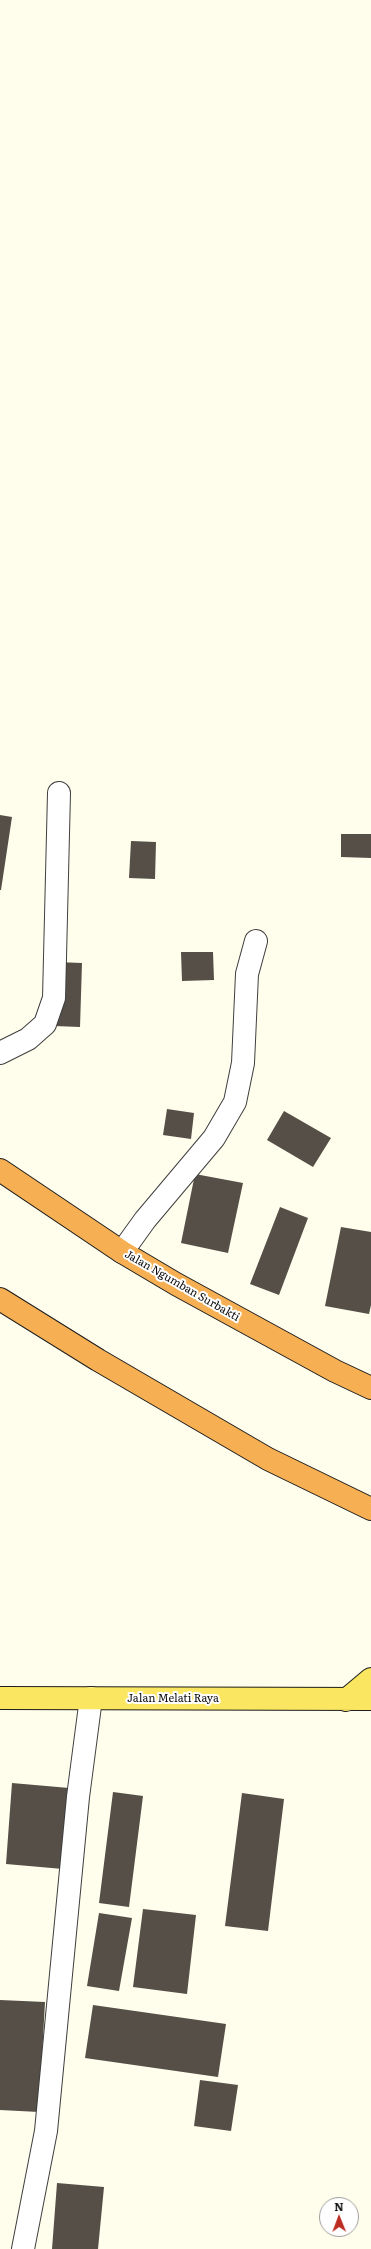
<!DOCTYPE html>
<style>
body{margin:0}
#map{position:relative;width:371px;height:2249px;overflow:hidden;background:#fffdeb;font-family:Literata,serif}
canvas{display:block}
.north{position:absolute;left:319px;top:2197px;width:40px;height:40px;box-sizing:border-box;background:#fff;border:1px solid #9e9e9e;border-radius:50%;rotate:359deg;font-size:11px;font-weight:700;line-height:16px;text-align:center;color:#0c0c0c}
.north::after{content:'';display:block;margin:auto;width:14px;height:18px;background:#bd2c23;clip-path:polygon(50% 0,100% 100%,50% 72%,0 100%)}
</style>
<div id="map">
<canvas width="371" height="2249"></canvas>
<div class="north">N</div>
</div>
<script>
const g = document.querySelector('canvas').getContext('2d');
g.lineJoin = 'round';
function paint(path, color) {
  g.fillStyle = color;
  g.fill(path, 'evenodd');
}
function toPath(rows) {
  const path = new Path2D();
  for (const r of rows) {
    path.moveTo(r[0], r[1]);
    for (let i = 2; i < r.length; i += 2) path.lineTo(r[i], r[i + 1]);
  }
  return path;
}
function stroke(path, color, width, dash) {
  g.strokeStyle = color;
  g.lineWidth = width;
  g.lineCap = dash ? 'butt' : 'round';
  g.setLineDash(dash || []);
  g.stroke(path);
}
function drawText(font, color, halo, rows, align = 'center') {
  g.font = font + ' Literata,serif';
  g.lineWidth = 4;
  g.setLineDash([]);
  g.textBaseline = 'middle';
  g.strokeStyle = halo;
  g.fillStyle = color;
  for (const [text, x, y, turn = 0] of rows) {
    g.save();
    g.translate(x, y);
    g.rotate((+turn || 0) * Math.PI / 180);
    g.textAlign = isNaN(turn) ? turn : align;
    if (halo) g.strokeText(text, 0, 0);
    g.fillText(text, 0, 0);
    g.restore();
  }
}
paint(toPath([
 [0,815,12,817,1,890,0,890],
 [341,834,371,834,371,858,341,857],
 [131,841,156,842,155,879,129,878],
 [181,952,213,952,214,980,182,981],
 [56,962,82,963,80,1027,54,1026],
 [167,1109,194,1113,191,1139,163,1135],
 [284,1111,331,1138,313,1167,267,1140],
 [195,1174,243,1183,228,1253,181,1243],
 [280,1207,308,1218,279,1295,250,1284],
 [341,1227,371,1232,371,1305,369,1314,325,1306],
 [12,1783,69,1788,63,1869,6,1864],
 [113,1792,143,1796,129,1907,99,1903],
 [242,1793,284,1799,268,1931,225,1926],
 [143,1909,196,1915,187,1994,133,1987],
 [99,1913,132,1918,119,1991,87,1986],
 [0,2000,45,2002,39,2112,0,2110],
 [93,2005,226,2024,218,2077,85,2058],
 [200,2080,238,2085,231,2131,194,2126],
 [57,2183,104,2187,98,2249,52,2249]
]), '#554f48');
const minor = toPath([
 [0,1053,28,1039,45,1024,54,998,59,793],
 [122,1252,145,1220,214,1138,235,1102,243,1063,247,974,256,941],
 [23,2249,46,2131,78,1797,91,1698]
]);
const major = toPath([
 [0,1698,371,1699],
 [346,1700,371,1679]
]);
const highway = toPath([
 [0,1170,122,1252,176,1284,335,1371,371,1388],
 [0,1299,98,1360,268,1459,371,1509]
]);
stroke(minor, '#3f3f3f', 24);
stroke(major, '#1d1d1d', 24);
stroke(highway, '#1d1d1d', 24);
stroke(minor, '#fff', 22);
stroke(major, '#fae660', 22);
stroke(highway, '#f6af52', 22);
drawText('11px', '#0c0c0c', '#fff', [
 ["Jalan Ngumban Surbakti",182,1286,30],
 ["Jalan Melati Raya",173,1699]
]);
</script>
